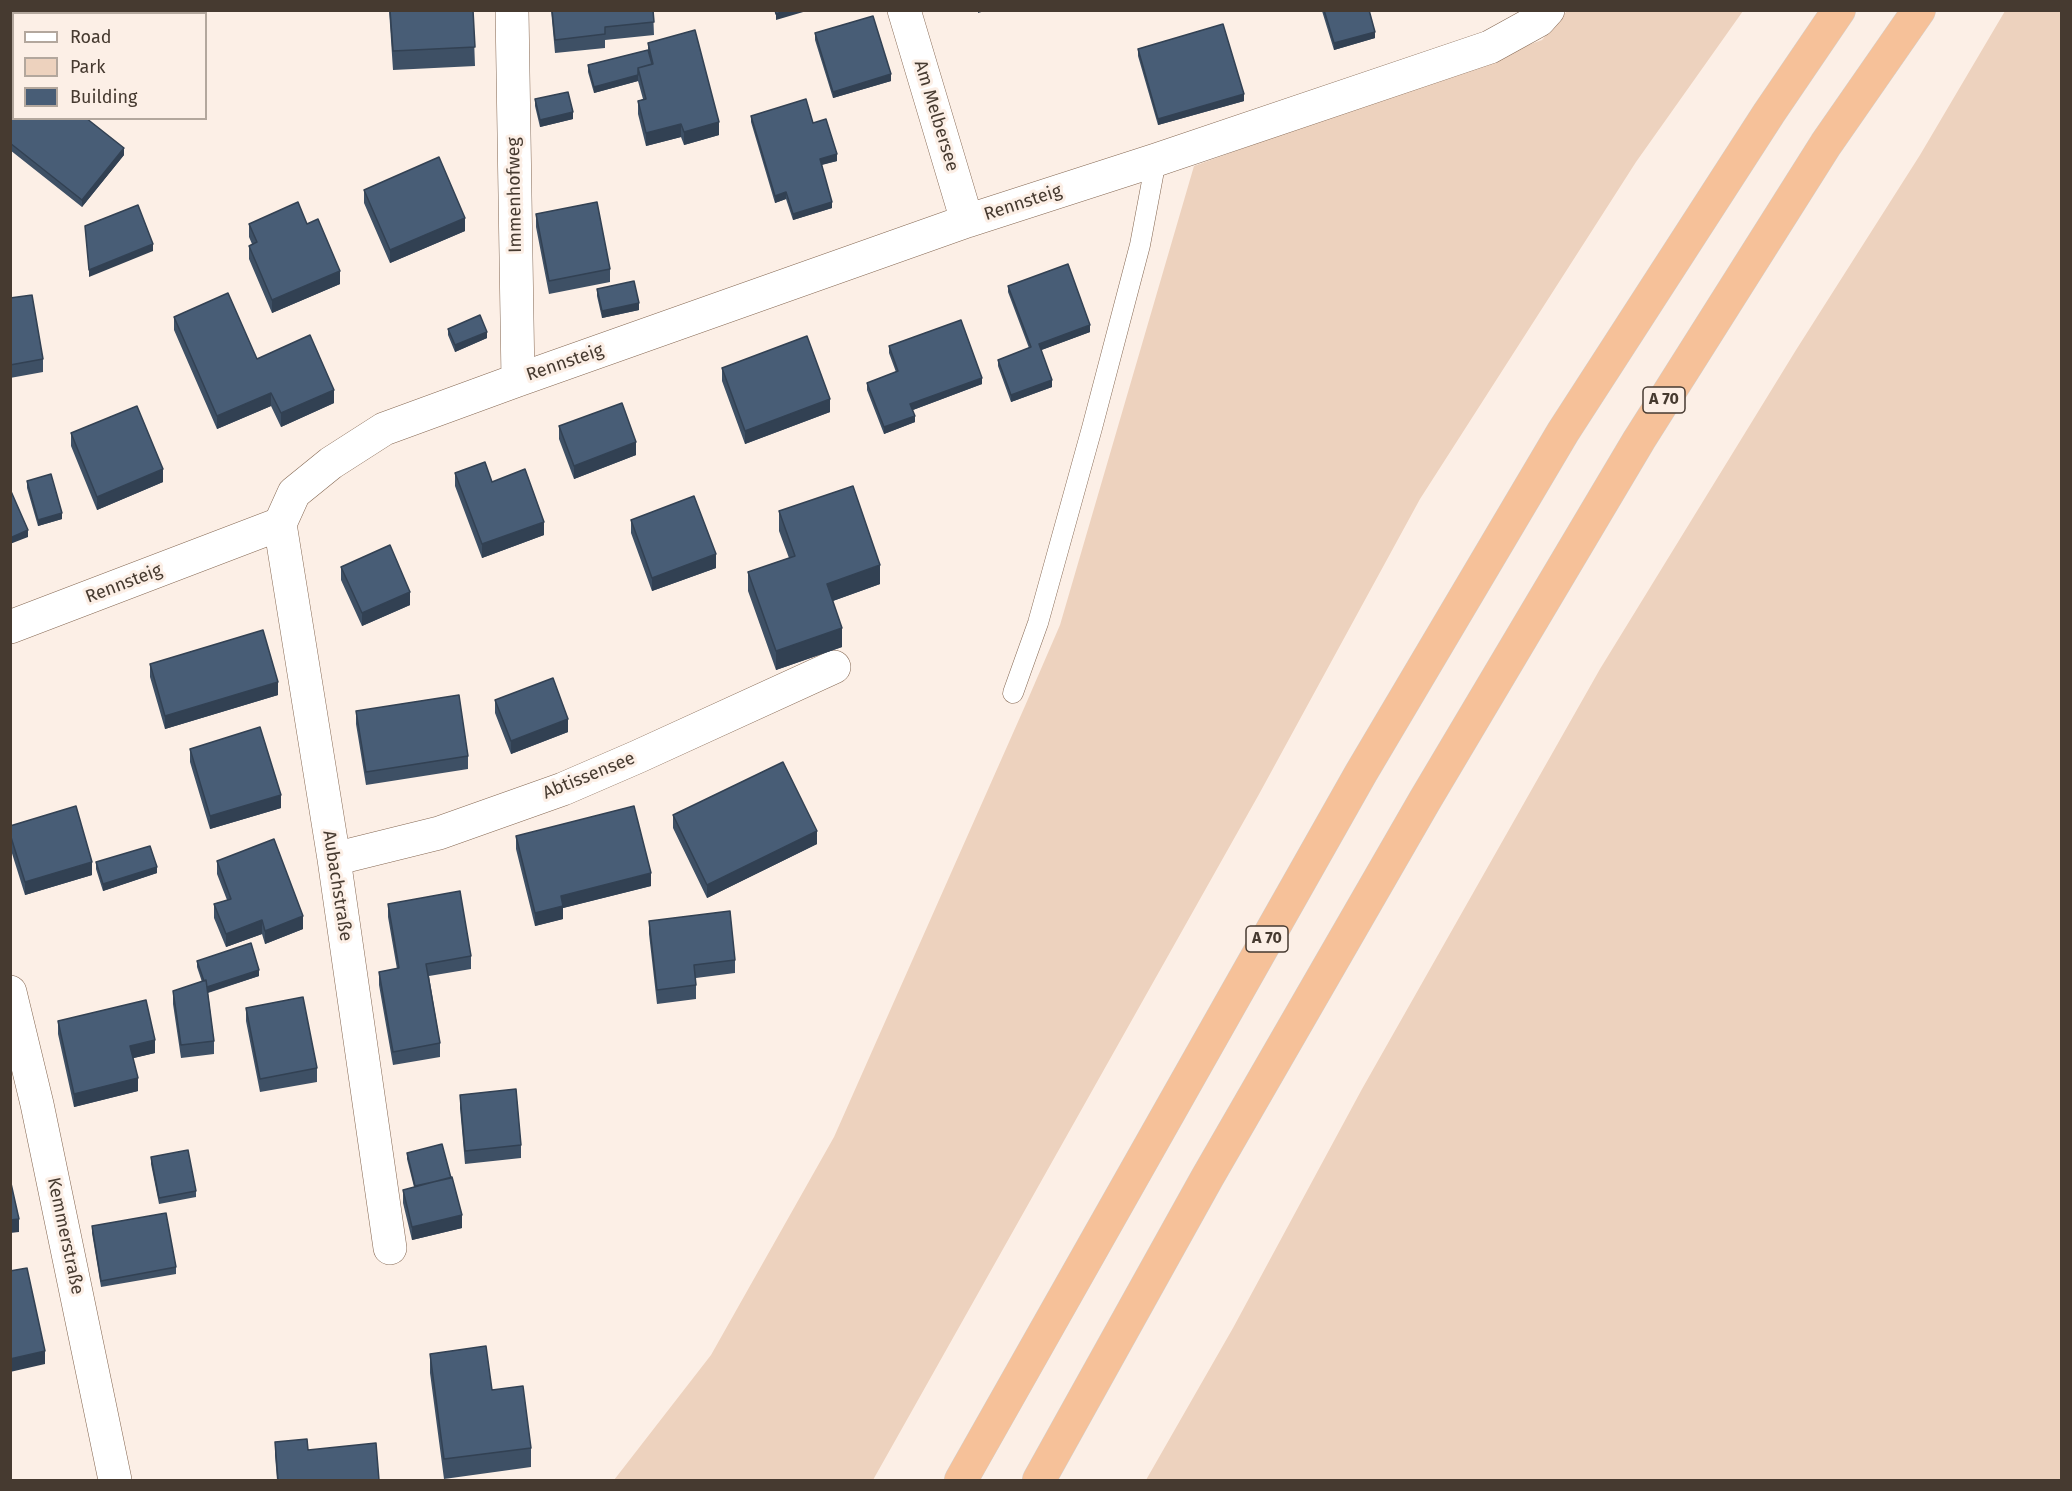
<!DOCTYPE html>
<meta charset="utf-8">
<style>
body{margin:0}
#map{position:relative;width:2072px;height:1491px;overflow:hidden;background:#fcefe6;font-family:"Fira Sans",sans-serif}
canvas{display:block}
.frame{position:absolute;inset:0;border:12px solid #463a30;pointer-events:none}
.legend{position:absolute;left:12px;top:12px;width:195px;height:108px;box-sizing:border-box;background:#fcefe6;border:2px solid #b3a79d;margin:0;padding:8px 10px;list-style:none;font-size:18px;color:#463a30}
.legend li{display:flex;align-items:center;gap:12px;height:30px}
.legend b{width:30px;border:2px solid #b3a79d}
</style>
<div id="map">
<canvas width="2072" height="1491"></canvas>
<div class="frame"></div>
<ul class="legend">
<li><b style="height:8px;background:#fff"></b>Road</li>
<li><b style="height:16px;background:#edd2be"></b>Park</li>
<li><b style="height:16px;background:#485d76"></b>Building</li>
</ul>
</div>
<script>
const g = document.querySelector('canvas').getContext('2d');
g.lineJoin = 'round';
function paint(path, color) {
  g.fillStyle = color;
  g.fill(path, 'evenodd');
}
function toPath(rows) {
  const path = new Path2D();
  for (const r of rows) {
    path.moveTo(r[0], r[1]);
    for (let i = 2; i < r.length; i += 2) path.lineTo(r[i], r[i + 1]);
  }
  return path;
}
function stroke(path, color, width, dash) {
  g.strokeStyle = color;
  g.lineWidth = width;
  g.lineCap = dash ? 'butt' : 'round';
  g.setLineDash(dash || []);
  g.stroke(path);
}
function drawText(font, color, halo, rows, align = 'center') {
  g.font = font + ' "Fira Sans",sans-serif';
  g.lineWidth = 6;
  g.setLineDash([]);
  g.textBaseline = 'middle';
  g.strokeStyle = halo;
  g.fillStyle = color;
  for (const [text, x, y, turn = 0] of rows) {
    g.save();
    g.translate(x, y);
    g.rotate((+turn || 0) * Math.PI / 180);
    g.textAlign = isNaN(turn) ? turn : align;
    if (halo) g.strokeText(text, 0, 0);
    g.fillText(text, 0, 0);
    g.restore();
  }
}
paint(toPath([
 [1567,11,1743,11,1636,162,1420,499,1258,796,873,1480,614,1480,711,1355,834,1137,1025,706,1060,625,1194,166,1542,40],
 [2005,11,2062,11,2061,1480,1146,1480,1233,1328,1362,1089,1600,669,1796,350,1920,155]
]), '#edd2be');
const lane = toPath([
 [1013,693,1038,623,1092,428,1140,245,1156,160]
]);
const street = toPath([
 [512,10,518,380],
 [904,10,967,221],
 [280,524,334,859,390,1248],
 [10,627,280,524,294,493,331,463,384,429,518,380,967,221,1156,160,1490,47,1539,20,1548,10],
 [334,859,439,833,563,789,637,757,834,667],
 [10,992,37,1104,115,1480]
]);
const highway = toPath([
 [961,1480,1361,773,1563,432,1769,113,1839,10],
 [1039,1480,1207,1178,1425,800,1639,440,1826,144,1919,10]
]);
stroke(lane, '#856853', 21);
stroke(street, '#856853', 34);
stroke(highway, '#d3d0cd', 34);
stroke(lane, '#fff', 20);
stroke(street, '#fff', 33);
stroke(highway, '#f6c199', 33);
paint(toPath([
 [389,10,473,10,475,66,393,70],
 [551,10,653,10,654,35,605,40,605,48,555,53],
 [1369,10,1375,38,1334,50,1322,11],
 [815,33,891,81,833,98,815,40],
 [648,43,719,135,684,145,681,137,646,146,638,114,638,101,643,99,638,81,594,93,588,72,588,65,648,50],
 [1138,49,1244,101,1158,125,1138,56],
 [535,99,573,119,540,127,535,106],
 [751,116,813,123,837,161,822,165,832,208,793,220,786,199,775,203,751,122],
 [10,117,124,155,82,207,10,150],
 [364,190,465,231,390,263,364,203],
 [536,214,610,269,610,282,549,294,536,227],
 [249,224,307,224,340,284,272,313,249,259,249,246,252,244,249,237],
 [1008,286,1090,332,1041,350,1052,387,1011,402,998,366,998,360,1029,348,1008,292],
 [597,289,639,310,602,318,597,296],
 [10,298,43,359,43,372,10,378],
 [174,317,257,359,334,403,281,427,271,406,217,429,174,330],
 [448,329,487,338,455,352,448,335],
 [889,346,982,384,913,410,915,422,884,434,867,390,867,383,896,372,889,353],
 [722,368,830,412,745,444,722,381],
 [559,426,636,455,574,479,559,439],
 [71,433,163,482,97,510,71,446],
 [455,473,492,482,544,535,482,558,455,486],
 [27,481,62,519,38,526,27,488],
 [779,511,880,584,833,601,842,647,776,670,748,591,748,572,789,558,779,531],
 [631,520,716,568,652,591,631,533],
 [341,567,410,605,362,626,341,580],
 [150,664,278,695,165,729,150,677],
 [495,700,568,732,511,754,495,713],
 [356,711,468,756,468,769,366,785,356,724],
 [190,749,281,808,210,829,190,762],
 [673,815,817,844,707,898,673,828],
 [10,826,92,875,25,895,10,847],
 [516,836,651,886,563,908,563,919,535,926,516,849],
 [217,861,303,929,265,944,262,934,226,947,214,918,214,904,227,900,217,874],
 [96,862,157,873,103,891,96,869],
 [388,904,471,956,471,969,429,976,440,1043,440,1057,393,1065,379,985,379,972,397,969,388,917],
 [649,921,735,960,735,973,696,978,696,999,657,1004,649,934],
 [197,961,259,976,208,993,214,1041,214,1054,181,1058,173,1004,173,991,202,982,197,967],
 [246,1008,317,1068,317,1082,260,1092,246,1021],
 [58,1021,155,1053,133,1058,138,1091,74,1107,58,1034],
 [460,1095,521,1145,521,1158,465,1164,460,1108],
 [407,1153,462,1228,412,1240,403,1203,403,1190,414,1187,407,1159],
 [151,1157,196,1191,196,1197,159,1204,151,1164],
 [92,1226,176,1267,176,1274,101,1287,92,1233],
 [430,1354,492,1390,531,1448,531,1467,444,1479,430,1373],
 [275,1442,308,1450,379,1480,277,1480,275,1455]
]), '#3e5065');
paint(toPath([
 [787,10,810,10,776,20,776,14],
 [978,10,988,10,978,13],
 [1375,32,1375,38,1334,50,1334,43],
 [891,74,891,81,833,98,833,92],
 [638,75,638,81,594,93,594,87],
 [1244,94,1244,101,1158,125,1158,119],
 [573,112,573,119,540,127,540,120],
 [719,122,719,135,684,145,684,132],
 [681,124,681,137,646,146,646,133],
 [124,148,124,155,82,207,82,200],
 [837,154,837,161,820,165,820,159],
 [786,192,786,199,775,203,775,196],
 [832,202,832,208,793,220,793,214],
 [465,218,465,231,390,263,390,250],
 [153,244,153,251,89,277,89,270],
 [340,271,340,284,272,313,272,300],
 [639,303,639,310,602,318,602,311],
 [1090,325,1090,332,1039,351,1039,344],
 [487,332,487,338,455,352,455,345],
 [982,378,982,384,910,411,910,404],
 [1052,380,1052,387,1011,402,1011,395],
 [334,390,334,403,281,427,281,413],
 [271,393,271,406,217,429,217,416],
 [830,399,830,412,745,444,745,431],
 [915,416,915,422,884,434,884,427],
 [636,442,636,455,574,479,574,466],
 [163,469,163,482,97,510,97,497],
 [62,513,62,519,38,526,38,520],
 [544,522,544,535,482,558,482,544],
 [28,530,28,537,10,544,10,538],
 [716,554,716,568,652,591,652,578],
 [880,565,880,584,827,603,827,584],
 [410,592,410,605,362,626,362,613],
 [842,628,842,647,776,670,776,651],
 [278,682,278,695,165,729,165,716],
 [568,719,568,732,511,754,511,741],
 [281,795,281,808,210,829,210,816],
 [817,831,817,844,707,898,707,885],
 [92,862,92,875,25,895,25,882],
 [157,867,157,873,103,891,103,884],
 [651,873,651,886,563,908,563,919,535,926,535,913,561,896],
 [303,916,303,929,265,944,265,931],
 [262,920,262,934,226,947,226,934],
 [259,970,259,976,206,993,206,987],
 [155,1040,155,1053,130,1059,130,1046],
 [138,1078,138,1091,74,1107,74,1094],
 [462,1215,462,1228,412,1240,412,1227],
 [19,1219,19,1232,10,1233,10,1220],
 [45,1351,45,1364,10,1372,10,1359]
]), '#324153');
const building = toPath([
 [390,10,473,10,475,47,393,51,390,10],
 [552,10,653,10,654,22,605,27,605,34,555,40,552,10],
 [775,10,787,10,776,14,775,10],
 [1324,10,1369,10,1375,32,1334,43,1324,10],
 [873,16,891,74,833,92,815,33,873,16],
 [1223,24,1244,94,1158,119,1138,49,1223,24],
 [695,30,719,122,684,132,681,124,646,133,638,101,646,99,638,68,653,64,648,43,695,30],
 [648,50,652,64,638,68,638,75,594,87,588,65,648,50],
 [568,92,573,112,540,120,535,99,568,92],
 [806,99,813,123,826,119,837,154,820,159,832,202,793,214,786,192,775,196,751,116,806,99],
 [14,113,14,118,86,118,124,148,82,200,10,143,10,117,14,113],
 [439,157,465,218,390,250,364,190,439,157],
 [298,202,307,224,318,219,340,271,272,300,249,246,257,242,249,224,298,202],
 [597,202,610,269,549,281,536,214,597,202],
 [138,205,153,244,89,270,85,226,138,205],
 [1068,264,1090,325,1039,344,1052,380,1011,395,998,360,1031,347,1008,286,1068,264],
 [634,281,639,303,602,311,597,289,634,281],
 [228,293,257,359,310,335,334,390,281,413,271,393,217,416,174,317,228,293],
 [32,295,43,359,10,365,10,298,32,295],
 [480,315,487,332,455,345,448,329,480,315],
 [961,320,982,378,910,404,915,416,884,427,867,383,898,371,889,346,961,320],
 [807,336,830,399,745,431,722,368,807,336],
 [622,403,636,442,574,466,559,426,622,403],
 [137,406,163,469,97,497,71,433,137,406],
 [485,462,492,482,525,469,544,522,482,544,455,473,485,462],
 [51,474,62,513,38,520,27,481,51,474],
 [853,486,880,565,827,584,842,628,776,651,748,572,795,556,779,511,853,486],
 [10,489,28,530,10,538,10,489],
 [694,496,716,554,652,578,631,520,694,496],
 [390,545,410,592,362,613,341,567,390,545],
 [263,630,278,682,165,716,150,664,263,630],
 [553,678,568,719,511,741,495,700,553,678],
 [459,695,468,756,366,772,356,711,459,695],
 [260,727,281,795,210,816,190,749,260,727],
 [783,762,817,831,707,885,673,815,783,762],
 [76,806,92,862,25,882,10,834,10,826,76,806],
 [634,806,651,873,561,896,563,906,535,913,516,836,634,806],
 [274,839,303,916,265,931,262,920,226,934,214,904,231,899,217,861,274,839],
 [150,846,157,867,103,884,96,862,150,846],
 [460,891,471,956,426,964,440,1043,393,1052,379,972,399,968,388,904,460,891],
 [730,911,735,960,694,965,696,985,657,990,649,921,730,911],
 [251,943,259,970,207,987,206,980,204,981,197,961,251,943],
 [206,980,214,1041,181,1045,173,991,206,980],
 [303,997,317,1068,260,1079,246,1008,303,997],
 [146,1000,155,1040,130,1046,138,1078,74,1094,58,1021,146,1000],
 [516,1089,521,1145,465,1151,460,1095,516,1089],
 [442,1144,451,1178,415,1186,407,1153,442,1144],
 [188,1150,196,1191,159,1198,151,1157,188,1150],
 [452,1177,462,1215,412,1227,403,1190,452,1177],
 [10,1179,19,1219,10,1220,10,1179],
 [166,1213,176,1267,101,1281,92,1226,166,1213],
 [27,1268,45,1351,10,1359,10,1271,27,1268],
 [486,1346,492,1390,523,1386,531,1448,444,1459,430,1354,486,1346],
 [307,1439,308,1450,376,1443,379,1480,278,1480,275,1442,307,1439]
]);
paint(building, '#485d76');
stroke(building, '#324153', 1.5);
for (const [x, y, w] of [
 [1664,400,42],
 [1267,939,42]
]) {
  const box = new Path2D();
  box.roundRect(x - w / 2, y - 13, w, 26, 4.5);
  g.fillStyle = '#fcefe6';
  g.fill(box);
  stroke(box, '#463a30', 1.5);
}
drawText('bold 16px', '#463a30', null, [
 ["A 70",1664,400],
 ["A 70",1267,939]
]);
drawText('18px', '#463a30', '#fcefe6', [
 ["Am Melbersee",936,116,73],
 ["Immenhofweg",515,195,-91],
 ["Rennsteig",1023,203,-18],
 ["Rennsteig",565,363,-19],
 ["Rennsteig",124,584,-21],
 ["Abtissensee",589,776,-22],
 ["Aubachstraße",337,886,81],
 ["Kemmerstraße",65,1236,78]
]);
</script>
